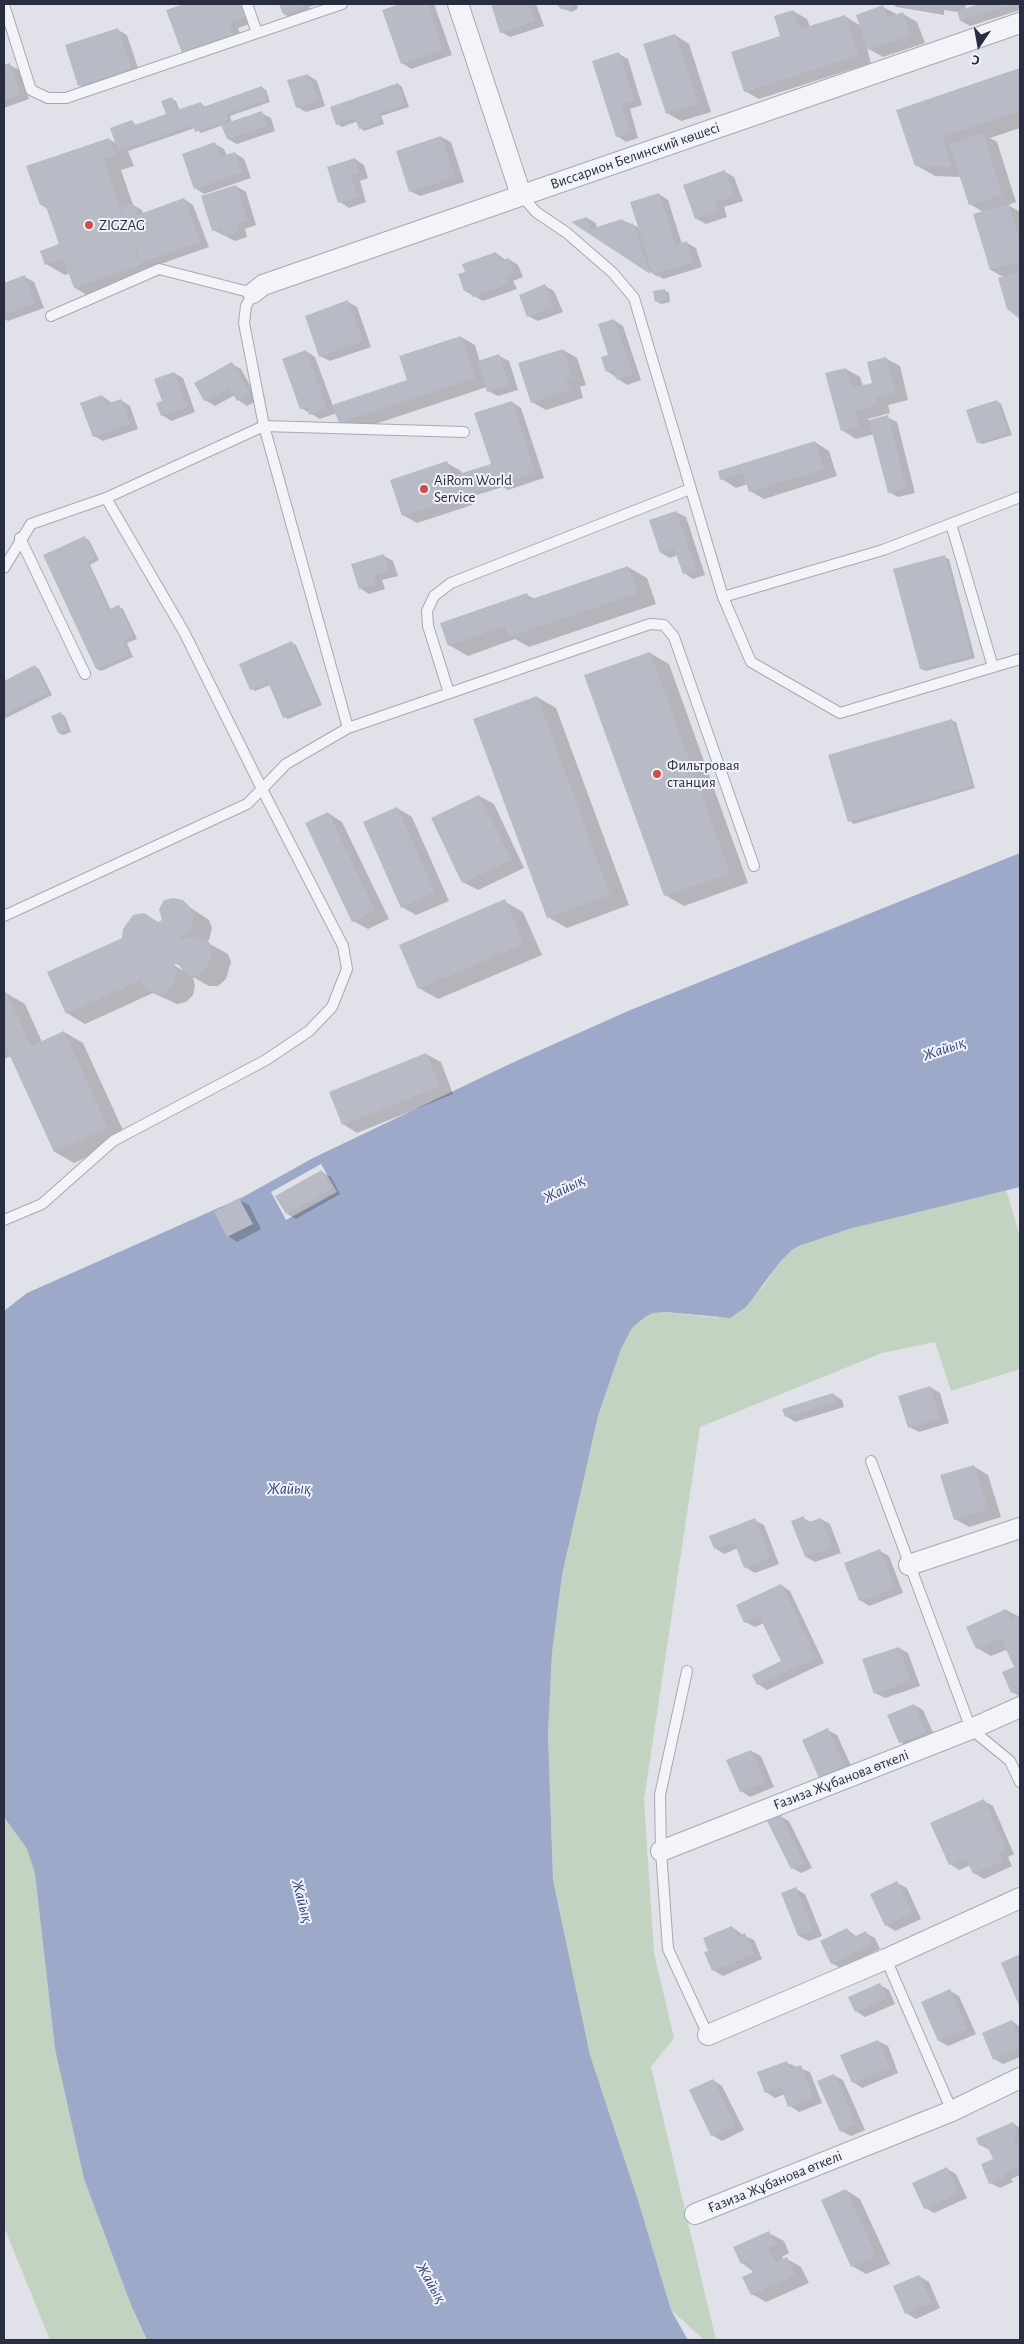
<!DOCTYPE html>
<meta charset="utf-8">
<style>
body{margin:0}
#map{position:relative;width:1024px;height:2344px;overflow:hidden;background:#e1e2e9;font-family:"Alegreya Sans",sans-serif}
canvas{display:block}
.frame{position:absolute;inset:0;border:5px solid #292d41;pointer-events:none}
.north{position:absolute;left:954px;top:20px;width:50px;height:50px;-webkit-text-stroke:4px #f0f2f7;paint-order:stroke;rotate:192deg;font-size:14px;font-weight:700;line-height:20px;text-align:center;color:#292d41}
.north::after{content:'';display:block;margin:auto;width:18px;height:22px;background:#292d41;clip-path:polygon(50% 0,100% 100%,50% 72%,0 100%)}
</style>
<div id="map">
<canvas width="1024" height="2344"></canvas>
<div class="frame"></div>
<div class="north">С</div>
</div>
<script>
const g = document.querySelector('canvas').getContext('2d');
g.lineJoin = 'round';
function paint(path, color) {
  g.fillStyle = color;
  g.fill(path, 'evenodd');
}
function toPath(rows) {
  const path = new Path2D();
  for (const r of rows) {
    path.moveTo(r[0], r[1]);
    for (let i = 2; i < r.length; i += 2) path.lineTo(r[i], r[i + 1]);
  }
  return path;
}
function stroke(path, color, width, dash) {
  g.strokeStyle = color;
  g.lineWidth = width;
  g.lineCap = dash ? 'butt' : 'round';
  g.setLineDash(dash || []);
  g.stroke(path);
}
function drawText(font, color, halo, rows, align = 'center') {
  g.font = font + ' "Alegreya Sans",sans-serif';
  g.lineWidth = 4;
  g.setLineDash([]);
  g.textBaseline = 'middle';
  g.strokeStyle = halo;
  g.fillStyle = color;
  for (const [text, x, y, turn = 0] of rows) {
    g.save();
    g.translate(x, y);
    g.rotate((+turn || 0) * Math.PI / 180);
    g.textAlign = isNaN(turn) ? turn : align;
    if (halo) g.strokeText(text, 0, 0);
    g.fillText(text, 0, 0);
    g.restore();
  }
}
paint(toPath([
 [1006,1189,1020,1237,1020,1369,951,1391,935,1342,882,1353,700,1427,644,1800,654,1953,674,2038,651,2067,716,2340,704,2340,671,2310,638,2200,590,2055,553,1880,548,1734,552,1653,562,1575,598,1416,621,1349,632,1328,645,1317,653,1313,666,1312,717,1318,762,1288,780,1262,792,1250,799,1246,849,1229],
 [4,1817,27,1849,35,1874,55,2049,84,2179,131,2305,147,2340,50,2340,4,2227]
]), '#c3d3c2');
paint(toPath([
 [1020,853,1020,1187,849,1229,799,1246,792,1250,780,1262,746,1307,730,1318,666,1312,653,1313,645,1317,632,1328,621,1349,598,1416,562,1575,552,1653,548,1734,553,1880,590,2055,638,2200,671,2310,688,2340,147,2340,131,2305,84,2179,55,2049,35,1874,27,1849,4,1817,4,1311,27,1293,243,1197,313,1158,514,1062,628,1011]
]), '#9ca9c9');
paint(toPath([
 [321,1164,337,1192,286,1220,271,1192]
]), '#e1e2e9');
paint(toPath([
 [187,4,248,4,255,22,238,28,242,39,192,57,183,52,168,11],
 [280,4,319,4,309,7,311,13,293,19,284,14],
 [404,4,434,4,452,55,411,69,402,63,383,11],
 [492,4,536,4,544,26,510,37,501,32],
 [559,4,578,4,577,9,572,12,562,8],
 [892,4,966,4,965,10,983,4,1019,4,1020,10,970,26,961,21,958,12,944,10,944,15,897,7],
 [883,7,898,15,903,14,917,22,925,43,883,57,867,48,871,63,759,99,745,91,782,37,793,11,807,19,810,27,845,16,861,26],
 [118,30,127,35,140,74,89,91,79,85],
 [675,35,689,44,711,112,681,121,667,113],
 [619,54,628,59,642,105,630,109,638,138,626,142,617,136],
 [10,65,19,70,29,99,4,108,4,67],
 [1020,69,1020,128,990,138,997,142,1016,202,1008,205,1020,212,1020,317,1008,308,1005,278,991,270,983,212,970,204,961,177,935,176,916,165,897,111],
 [308,75,317,81,325,106,306,112,297,107],
 [398,84,402,87,409,107,381,116,384,124,364,131,360,128,358,121,342,127,337,124],
 [262,88,266,90,270,102,230,116,232,123,261,113,271,118,275,131,237,144,228,139,223,125,201,133,195,128,128,151,134,166,121,170,133,205,142,210,143,214,184,199,193,205,209,247,155,266,158,276,94,299,75,288,70,273,65,275,46,264,61,245,48,209,41,205,109,139,117,144,132,121,137,126,167,115,172,99,176,101,180,111,201,103,206,108],
 [441,137,451,142,464,182,420,196,410,191],
 [215,144,224,149,227,156,235,153,244,159,251,178,204,194,195,188],
 [355,159,364,165,368,178,360,181,366,202,349,208,340,202],
 [725,172,734,177,743,201,724,207,727,217,706,224,697,219,685,186],
 [236,186,246,192,256,225,245,229,247,237,235,241,213,230],
 [659,194,668,200,682,244,687,243,696,248,702,267,663,279,657,275,658,277,574,222,587,218,596,223,597,228,622,220,640,228],
 [496,253,506,260,509,259,518,265,523,277,513,281,517,289,483,301,465,291,466,273],
 [25,277,34,282,44,308,8,321,4,319,4,285],
 [545,286,554,291,563,312,538,321,528,316],
 [664,290,669,293,670,302,661,304,656,301],
 [348,302,357,307,371,347,330,361,320,356],
 [614,320,623,326,641,380,627,385,607,371],
 [461,337,475,345,480,362,499,356,509,361,518,390,498,396,488,391,487,387,354,431,340,422,337,413,320,419,301,408,306,351,315,357,333,406,409,380],
 [563,350,577,358,586,385,580,387,583,398,546,410,532,402],
 [885,358,900,366,908,400,888,405,890,413,868,419,869,421,887,417,897,422,915,493,898,497,889,492,874,434,856,439,842,430,846,369,860,377,863,386,874,384],
 [232,364,241,369,258,400,247,406,238,400,235,395,215,406,205,400,196,384],
 [174,373,183,378,195,412,171,421,162,415,164,401],
 [102,396,112,403,121,400,130,406,138,429,103,441,94,436],
 [997,401,1001,404,1012,435,982,444,978,442],
 [512,402,521,408,544,478,508,490,503,487,470,497,472,505,417,523,403,515,447,463,461,471,462,474,492,464],
 [815,442,829,451,837,476,764,499,750,491,748,484,736,488,722,479],
 [676,512,686,517,705,575,693,579,684,573,678,555,670,558,661,553],
 [85,538,89,540,99,560,90,565,111,610,119,607,123,609,137,639,127,643,133,657,101,671,97,669,45,556],
 [384,556,393,561,398,576,382,580,385,589,369,594,360,588],
 [944,557,949,559,975,658,926,671,921,669],
 [628,567,647,578,656,604,529,647,515,639,468,656,449,645,527,595,535,599],
 [292,643,296,645,322,705,288,719,284,717,270,685,255,691,251,689],
 [650,653,669,664,748,883,684,906,665,895],
 [35,667,39,669,52,695,4,719,4,682],
 [537,697,556,708,629,905,567,928,548,917],
 [61,714,65,716,71,732,63,735,59,733],
 [951,720,956,722,975,788,854,824,850,821],
 [479,796,494,804,524,868,478,890,463,882],
 [397,808,412,817,449,901,416,915,402,907],
 [328,813,342,822,389,919,368,929,353,921],
 [504,901,523,912,542,955,438,999,419,988],
 [182,902,209,920,212,928,209,940,206,942,228,954,231,962,226,979,218,986,209,986,193,977,195,986,193,995,186,1002,177,1004,153,993,85,1024,67,1013],
 [170,960,182,967,182,970,168,962],
 [6,993,25,1004,42,1042,64,1032,83,1043,127,1139,74,1163,55,1152,11,1056,4,1059,4,994],
 [426,1054,441,1062,453,1094,357,1133,343,1124],
 [322,1172,331,1177,340,1194,296,1219,287,1214],
 [239,1200,249,1205,261,1229,237,1242,228,1236],
 [930,1387,940,1393,949,1423,919,1432,909,1427],
 [833,1394,842,1400,844,1407,795,1422,786,1416],
 [973,1466,988,1475,1001,1517,969,1527,955,1519],
 [803,1518,812,1523,821,1519,830,1524,841,1553,815,1562,806,1557],
 [754,1520,764,1525,779,1564,755,1573,745,1567,738,1548,724,1554,715,1548],
 [880,1551,889,1556,903,1593,869,1606,860,1600],
 [781,1585,790,1591,824,1663,767,1690,758,1684,782,1662,764,1623,755,1627,745,1622],
 [1006,1610,1020,1617,1020,1697,1012,1692,1016,1668,1008,1649,991,1656,977,1648],
 [899,1648,908,1653,920,1686,885,1698,875,1693],
 [914,1705,923,1710,935,1737,910,1748,900,1742,889,1716],
 [828,1730,837,1735,854,1772,830,1783,820,1778,803,1741],
 [751,1751,761,1756,774,1787,750,1797,741,1791],
 [984,1801,993,1806,1014,1854,1008,1857,1012,1866,984,1879,974,1873,971,1865,959,1870,950,1864],
 [780,1816,789,1821,812,1868,801,1873,792,1868],
 [897,1883,907,1888,921,1919,895,1931,886,1925],
 [796,1889,805,1894,822,1936,809,1941,799,1936,783,1894],
 [732,1927,743,1935,754,1940,762,1959,723,1976,713,1970,710,1951],
 [847,1929,857,1937,866,1933,875,1938,880,1949,841,1968,831,1963],
 [880,1985,889,1990,895,2004,865,2017,856,2011],
 [950,1991,959,1996,976,2034,948,2046,939,2041],
 [1012,2021,1020,2027,1020,2057,1003,2064,994,2059],
 [878,2041,888,2046,898,2073,862,2088,853,2082],
 [787,2063,810,2072,822,2103,799,2112,790,2106,785,2094,775,2098,766,2092],
 [833,2075,843,2080,865,2130,851,2136,841,2131],
 [713,2080,722,2086,744,2130,722,2141,712,2135],
 [1013,2123,1020,2128,1020,2175,1011,2179,1013,2182,1000,2188,990,2183,995,2160,990,2150,980,2145],
 [947,2169,956,2174,967,2198,934,2213,925,2208],
 [846,2190,860,2199,890,2264,866,2274,852,2266],
 [769,2233,784,2241,789,2253,782,2257,784,2260,787,2259,801,2267,809,2283,766,2302,752,2294,755,2273,742,2263],
 [919,2276,929,2282,940,2308,916,2319,906,2313]
]), '#0003');
paint(toPath([
 [184,4,241,4,246,17,229,23,233,34,182,53,166,10],
 [279,4,301,4,303,7,283,14],
 [400,4,427,4,443,50,401,64,382,10],
 [491,4,529,4,535,21,500,33],
 [556,4,575,4,567,10,561,9],
 [979,4,1013,4,960,21,957,11],
 [883,5,887,18,903,12,911,35,868,50,856,15],
 [793,10,800,29,845,15,858,55,744,92,731,52,780,36,774,16],
 [118,28,131,69,78,86,65,45],
 [675,34,698,104,666,114,643,44],
 [619,52,634,100,621,104,630,133,616,137,592,61],
 [10,63,20,94,4,100,4,65],
 [1020,68,1020,111,942,137,952,167,915,166,896,110],
 [308,74,317,101,296,108,287,80],
 [398,83,405,105,378,114,380,122,359,129,355,118,336,125,330,107],
 [262,86,267,100,226,114,228,120,195,132,193,125,118,151,110,128,132,120,135,125,166,114,161,101,172,97,177,110,201,102,203,107],
 [262,111,267,126,227,139,221,125],
 [983,133,1002,195,969,205,949,144],
 [441,136,455,177,409,192,396,151],
 [109,138,116,155,103,159,140,265,74,288,63,258,45,265,40,251,59,244,45,204,40,205,26,166],
 [215,142,220,157,235,152,242,172,194,189,182,154],
 [355,158,359,173,351,176,358,197,338,203,327,167],
 [725,170,734,196,715,202,719,211,695,219,683,185],
 [236,185,248,220,236,224,239,231,224,236,222,228,212,231,201,196],
 [659,193,675,245,687,241,693,262,653,274,630,202],
 [184,198,200,242,141,263,121,207,133,203,137,215],
 [1009,204,1020,244,1020,262,990,270,973,214],
 [587,217,591,229,622,219,624,226,633,223,650,274,571,222],
 [496,252,500,261,509,258,514,272,505,276,508,284,472,297,470,290,464,291,458,274,465,272,462,264],
 [1020,272,1020,319,1007,309,998,278],
 [25,275,35,303,4,315,4,283],
 [545,284,554,307,527,317,519,295],
 [665,289,667,300,655,302,653,291],
 [348,300,363,341,319,357,305,316],
 [614,319,633,375,617,380,613,370,606,372,601,357,608,355,598,324],
 [461,336,475,378,339,423,332,405,407,380,399,356],
 [563,349,572,377,566,379,570,390,531,403,518,363],
 [306,350,327,409,309,415,307,407,300,409,282,359],
 [499,354,509,385,487,392,478,361],
 [886,357,895,392,875,397,877,405,854,411,859,426,841,431,825,373,846,368,852,388,872,383,867,362],
 [232,362,250,394,237,401,229,388,204,401,194,383],
 [174,372,187,407,161,416,156,403,162,401,154,379],
 [102,395,106,404,121,399,130,424,93,437,80,403],
 [997,400,1008,433,977,443,966,410],
 [512,401,535,473,402,516,390,480,447,461,452,476,491,464,474,413],
 [888,415,906,488,888,493,869,420],
 [815,441,824,469,749,492,743,473,720,480,718,471],
 [676,511,696,570,683,574,674,549,660,553,649,520],
 [85,536,95,558,87,562,108,610,119,605,133,636,123,641,129,654,96,669,43,555],
 [384,554,389,571,373,575,376,584,359,589,351,564],
 [945,555,971,656,920,669,893,569],
 [628,566,638,593,509,637,505,626,448,646,440,623,527,593,529,600],
 [292,641,319,703,283,718,268,682,250,690,239,664],
 [650,652,730,873,664,896,584,675],
 [35,665,48,693,4,715,4,681],
 [537,696,610,895,547,918,473,719],
 [61,712,68,730,58,733,51,716],
 [952,719,972,786,848,822,828,755],
 [479,795,511,860,462,883,431,818],
 [397,807,435,892,401,908,363,822],
 [328,812,375,911,352,922,305,823],
 [173,898,183,900,190,907,193,917,191,929,180,936,182,940,191,937,200,937,209,942,213,950,207,968,198,976,189,976,183,971,178,963,175,964,176,974,174,984,167,992,158,994,146,990,140,980,66,1014,47,972,122,938,123,929,133,915,144,913,158,922,162,920,159,909,164,900],
 [505,899,524,944,418,989,399,945],
 [6,992,31,1046,64,1031,108,1128,54,1152,4,1043,4,993],
 [426,1053,440,1086,342,1125,329,1092],
 [322,1170,332,1189,286,1214,275,1196],
 [239,1198,253,1224,227,1237,214,1212],
 [930,1386,940,1418,908,1428,898,1396],
 [833,1393,836,1402,785,1417,782,1409],
 [974,1465,988,1509,954,1520,940,1475],
 [804,1516,806,1523,821,1518,832,1547,805,1557,791,1521],
 [755,1518,770,1558,744,1568,734,1542,714,1549,709,1536],
 [880,1549,895,1588,859,1601,844,1563],
 [781,1584,816,1658,757,1685,752,1675,781,1661,759,1616,744,1623,736,1605],
 [1006,1609,1011,1620,1020,1616,1020,1689,1011,1693,1002,1672,1014,1667,1001,1638,976,1649,966,1627],
 [899,1647,911,1681,874,1694,862,1659],
 [914,1704,926,1732,899,1743,887,1715],
 [828,1728,845,1766,819,1778,802,1740],
 [751,1750,765,1782,740,1792,726,1760],
 [984,1799,1006,1849,999,1852,1003,1861,973,1874,966,1858,949,1865,930,1823],
 [780,1814,804,1863,791,1869,767,1821],
 [897,1881,912,1913,885,1926,870,1894],
 [796,1887,813,1930,798,1936,781,1893],
 [732,1926,737,1936,745,1933,754,1954,712,1971,704,1952,708,1951,703,1938],
 [847,1928,852,1938,866,1931,872,1944,831,1964,820,1941],
 [1020,1954,1020,2008,1001,1963],
 [880,1983,887,1998,855,2012,848,1997],
 [950,1989,967,2029,938,2041,921,2002],
 [1012,2020,1020,2040,1020,2048,993,2060,982,2033],
 [878,2040,890,2068,852,2083,840,2055],
 [787,2061,790,2069,801,2065,813,2098,788,2107,781,2087,765,2093,757,2072],
 [834,2074,856,2124,840,2132,817,2081],
 [713,2079,735,2125,711,2136,689,2090],
 [1013,2122,1018,2134,1013,2136,1017,2147,1020,2145,1020,2166,1003,2173,1005,2177,989,2184,981,2164,993,2159,986,2143,979,2146,976,2138],
 [947,2167,959,2193,924,2209,912,2183],
 [846,2189,876,2256,851,2267,821,2200],
 [769,2231,776,2245,768,2248,775,2263,787,2257,795,2275,751,2295,742,2277,753,2272,748,2260,741,2264,733,2247],
 [919,2275,931,2303,905,2314,893,2286]
]), '#b8bbc6');
const service = toPath([
 [247,4,257,33],
 [4,5,31,90,48,98,66,98,342,4],
 [521,195,536,212,567,233,613,273,634,298,723,597,751,662,840,713,1020,659],
 [51,316,159,269,253,293,246,306,244,323,264,426,348,728],
 [951,524,993,667],
 [20,538,85,674],
 [4,568,31,524,106,498,264,426,464,432],
 [723,597,883,550,1020,497],
 [449,693,428,626,427,611,434,596,451,583,690,489],
 [4,916,247,804,262,789,184,632,106,498],
 [4,1220,42,1204,113,1141,266,1060,309,1031,332,1007,347,969,343,946,262,789,286,764,348,728,650,624,664,625,674,637,754,866],
 [871,1461,971,1729,1010,1761,1020,1782],
 [687,1671,660,1795,661,1851,668,1949,708,2035],
 [886,1959,952,2111]
]);
const minor = toPath([
 [458,4,521,195],
 [253,293,263,285,1020,23],
 [909,1565,1020,1528],
 [661,1851,971,1729,1020,1707],
 [708,2035,886,1959,1020,1898],
 [695,2214,952,2111,1020,2078]
]);
stroke(service, '#a6a8b3', 12);
stroke(minor, '#a6a8b3', 22);
stroke(service, '#f3f4f8', 10);
stroke(minor, '#f3f4f8', 20);
for (const [x, y, r, color] of [
 [89,225,5,"#cc4e48"],
 [424,489,5,"#cc4e48"],
 [657,774,5,"#cc4e48"]
]) {
  const dot = new Path2D();
  dot.arc(x, y, r, 0, 2 * Math.PI);
  g.fillStyle = color;
  g.fill(dot);
  stroke(dot, '#f0f2f7', 2);
}
drawText('15px', '#292d41', '#f0f2f7', [
 ["Виссарион Белинский көшесі",635,156,-19],
 ["Ғазиза Жұбанова өткелі",841,1780,-21],
 ["Ғазиза Жұбанова өткелі",775,2182,-22]
]);
drawText('15px', '#292d41', '#f0f2f7', [
 ["ZIGZAG",99,225],
 ["AiRom World",434,480],
 ["Service",434,497],
 ["Фильтровая",667,765],
 ["станция",667,782]
], 'left');
drawText('italic 16px', '#344474', '#f0f2f7', [
 ["Жайық",944,1049,-19],
 ["Жайық",564,1189,-27],
 ["Жайық",289,1489],
 ["Жайық",302,1901,75],
 ["Жайық",431,2283,60]
]);
</script>
